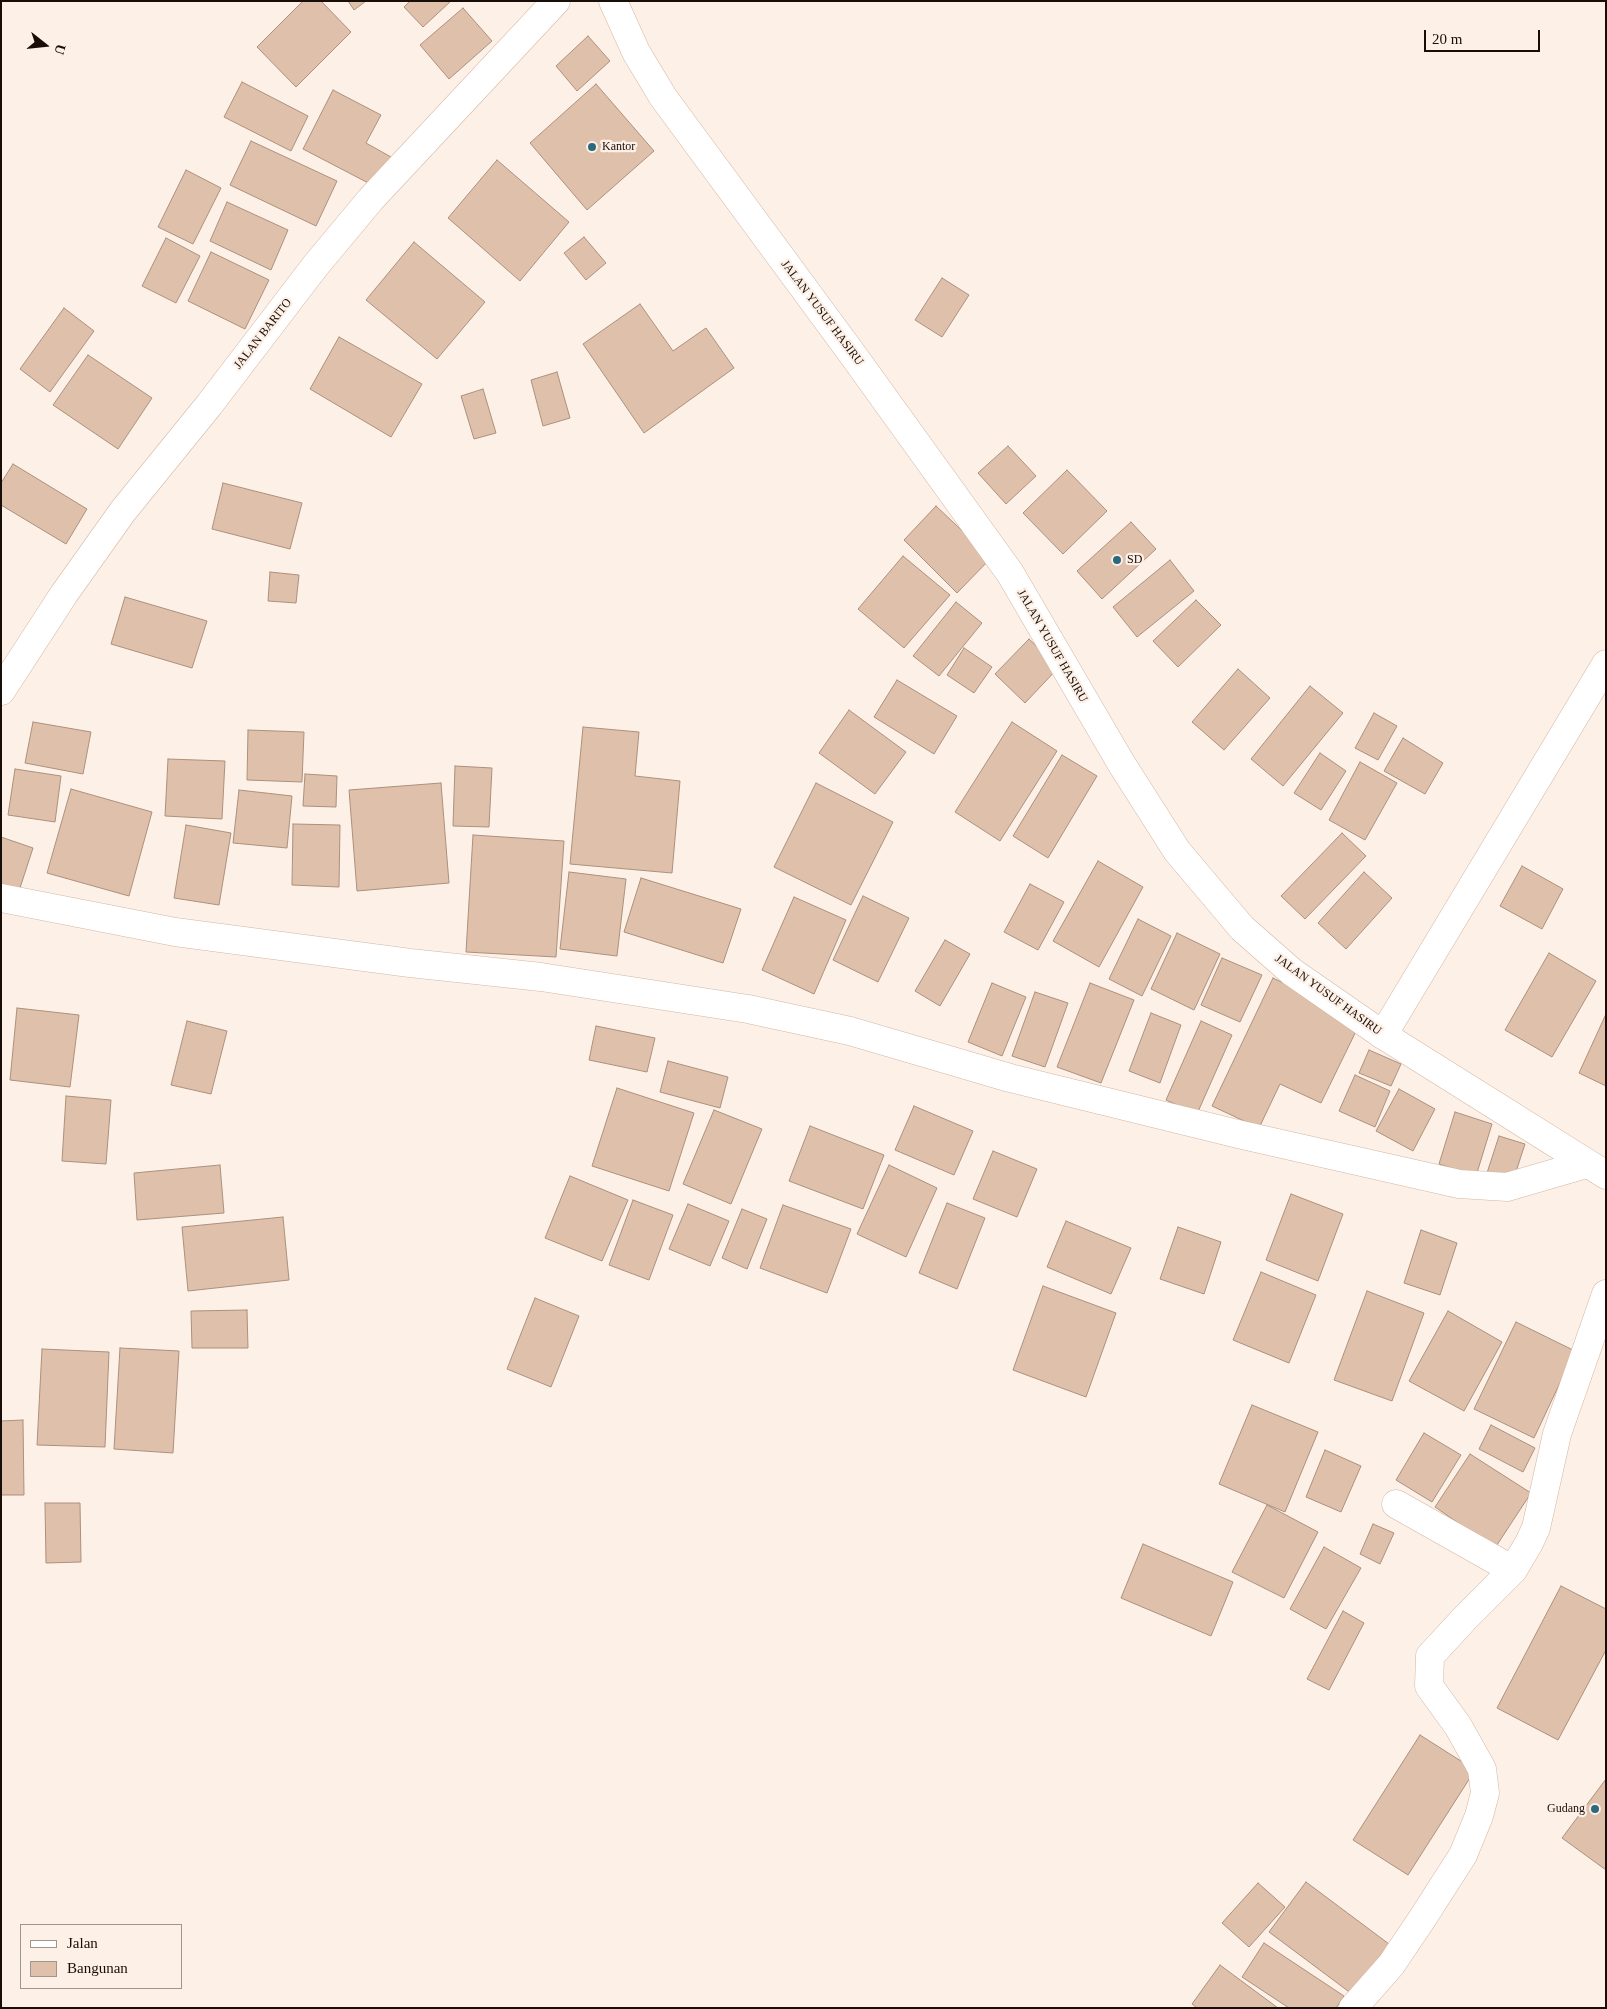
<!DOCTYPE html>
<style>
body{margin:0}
#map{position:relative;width:1607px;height:2009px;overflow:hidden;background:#fdf0e7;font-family:"Times New Roman",serif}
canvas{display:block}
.frame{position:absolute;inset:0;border:2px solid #180e07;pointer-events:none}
.legend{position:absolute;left:20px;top:1924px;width:162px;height:65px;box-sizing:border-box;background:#fdf0e7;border:1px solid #a1968d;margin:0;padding:6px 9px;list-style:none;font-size:15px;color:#180e07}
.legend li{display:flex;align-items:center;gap:10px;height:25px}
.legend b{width:25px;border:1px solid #a1968d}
.north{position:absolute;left:20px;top:20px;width:50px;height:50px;-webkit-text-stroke:4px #fdf0e7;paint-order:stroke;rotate:106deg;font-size:14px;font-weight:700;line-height:20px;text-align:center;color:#180e07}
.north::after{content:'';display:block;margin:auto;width:18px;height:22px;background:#180e07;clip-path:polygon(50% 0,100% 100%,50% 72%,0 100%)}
.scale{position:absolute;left:1424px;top:30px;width:116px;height:22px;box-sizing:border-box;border:2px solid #180e07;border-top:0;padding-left:6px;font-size:15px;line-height:18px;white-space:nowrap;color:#180e07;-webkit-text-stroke:4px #fdf0e7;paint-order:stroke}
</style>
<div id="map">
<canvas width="1607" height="2009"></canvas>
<div class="frame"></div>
<ul class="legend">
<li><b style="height:6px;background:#fff"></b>Jalan</li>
<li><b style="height:14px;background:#dec0ab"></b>Bangunan</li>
</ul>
<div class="north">U</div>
<div class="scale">20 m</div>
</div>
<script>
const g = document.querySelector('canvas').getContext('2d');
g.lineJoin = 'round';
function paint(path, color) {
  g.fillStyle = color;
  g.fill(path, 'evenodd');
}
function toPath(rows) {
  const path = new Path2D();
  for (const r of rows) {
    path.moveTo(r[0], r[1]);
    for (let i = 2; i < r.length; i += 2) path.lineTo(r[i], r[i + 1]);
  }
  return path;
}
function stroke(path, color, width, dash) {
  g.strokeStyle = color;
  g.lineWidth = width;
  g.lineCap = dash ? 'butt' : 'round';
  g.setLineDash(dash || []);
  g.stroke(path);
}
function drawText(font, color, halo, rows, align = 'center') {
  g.font = font + ' "Times New Roman",serif';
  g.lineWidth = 4.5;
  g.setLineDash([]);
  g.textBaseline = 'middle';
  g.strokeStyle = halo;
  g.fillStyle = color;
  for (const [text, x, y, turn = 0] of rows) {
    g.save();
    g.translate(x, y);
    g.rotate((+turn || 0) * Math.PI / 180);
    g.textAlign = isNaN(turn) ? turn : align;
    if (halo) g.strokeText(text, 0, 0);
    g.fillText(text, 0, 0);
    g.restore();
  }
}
const building = toPath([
 [303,1,321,1,351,32,296,87,257,47,303,1],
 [348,1,366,1,354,10,348,1],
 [410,1,451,1,423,27,404,7,410,1],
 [463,8,492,41,449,79,420,45,463,8],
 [588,36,610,61,577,91,556,66,588,36],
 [242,82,308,116,291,151,224,117,242,82],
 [596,84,654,151,587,210,530,143,596,84],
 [333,90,381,115,366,143,391,157,376,187,303,149,333,90],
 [251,141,337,181,316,226,230,185,251,141],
 [497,160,569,222,520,281,448,218,497,160],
 [186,170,221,188,193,244,158,227,186,170],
 [227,202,288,230,271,270,210,241,227,202],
 [584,237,606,263,586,280,564,253,584,237],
 [166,238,200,256,176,303,142,286,166,238],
 [414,242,485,302,437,359,366,300,414,242],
 [211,252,269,280,245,329,188,301,211,252],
 [942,278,969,295,942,337,915,320,942,278],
 [640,304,673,351,706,328,734,368,644,433,583,344,640,304],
 [64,308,94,331,50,392,20,369,64,308],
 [339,337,422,384,391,437,310,389,339,337],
 [88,355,152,398,118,449,53,405,88,355],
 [557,372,570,418,543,426,531,380,557,372],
 [483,389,496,433,474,439,461,396,483,389],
 [1008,446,1036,476,1006,504,978,473,1008,446],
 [13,464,87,509,66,544,1,505,1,483,13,464],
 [1067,470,1107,511,1063,554,1023,513,1067,470],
 [223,483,302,503,290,549,212,529,223,483],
 [936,506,991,558,957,593,904,540,936,506],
 [1131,522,1156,549,1102,599,1077,571,1131,522],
 [903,556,950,595,904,648,858,609,903,556],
 [1170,560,1194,591,1137,637,1113,607,1170,560],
 [270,572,299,575,296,603,268,601,270,572],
 [125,597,207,621,192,668,111,644,125,597],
 [1196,600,1221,625,1178,667,1153,641,1196,600],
 [956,602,982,623,939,676,913,656,956,602],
 [1029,639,1059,667,1025,703,995,674,1029,639],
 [964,648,992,667,974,693,947,675,964,648],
 [1238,669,1270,698,1224,750,1192,722,1238,669],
 [897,680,957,716,934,754,874,717,897,680],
 [1310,686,1343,713,1283,786,1251,759,1310,686],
 [849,710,906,752,875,794,819,753,849,710],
 [1374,713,1397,726,1378,760,1355,748,1374,713],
 [33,722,91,732,83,774,25,763,33,722],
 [1012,722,1057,751,1000,841,955,812,1012,722],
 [583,727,639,732,635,776,680,781,672,873,570,864,583,727],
 [248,730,304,732,302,782,247,780,248,730],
 [1403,738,1443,763,1425,794,1384,771,1403,738],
 [1320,753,1346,771,1321,810,1294,793,1320,753],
 [1062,755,1097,776,1048,858,1013,836,1062,755],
 [168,759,225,761,222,819,165,816,168,759],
 [1360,762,1397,783,1365,840,1329,820,1360,762],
 [455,766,492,768,489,827,453,826,455,766],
 [15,769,61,776,55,822,8,815,15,769],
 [305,774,337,776,336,807,303,806,305,774],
 [441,783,449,883,357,891,349,790,441,783],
 [816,783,893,822,851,905,774,867,816,783],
 [71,789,152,812,129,896,47,873,71,789],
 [239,790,292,796,287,848,233,843,239,790],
 [293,824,340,825,339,887,292,885,293,824],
 [186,825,231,833,219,905,174,898,186,825],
 [1342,833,1366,856,1305,919,1281,896,1342,833],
 [473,835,564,841,556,957,466,952,473,835],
 [1,837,33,848,19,891,1,885,1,837],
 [1098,861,1143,887,1099,967,1053,941,1098,861],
 [1522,866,1563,889,1542,929,1500,906,1522,866],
 [569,872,626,879,617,956,560,949,569,872],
 [1364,872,1392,898,1346,949,1318,923,1364,872],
 [641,878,741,909,723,963,624,932,641,878],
 [1030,884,1064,902,1038,950,1004,932,1030,884],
 [863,896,909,918,878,982,833,960,863,896],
 [794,897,846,920,814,994,762,970,794,897],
 [1138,919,1171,936,1142,996,1109,979,1138,919],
 [1177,933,1220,954,1194,1010,1151,989,1177,933],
 [945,940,970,954,940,1006,915,991,945,940],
 [1549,953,1596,981,1552,1057,1505,1030,1549,953],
 [1222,958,1262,975,1240,1022,1201,1005,1222,958],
 [1273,978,1361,1021,1321,1103,1280,1084,1259,1128,1212,1106,1273,978],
 [992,983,1026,997,1002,1056,968,1042,992,983],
 [1090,983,1134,1000,1101,1083,1057,1067,1090,983],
 [1035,992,1068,1003,1045,1067,1012,1056,1035,992],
 [17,1008,79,1015,70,1087,10,1080,17,1008],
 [1151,1013,1181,1025,1160,1083,1129,1071,1151,1013],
 [1606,1014,1606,1086,1579,1073,1606,1014],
 [187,1021,227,1031,211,1094,171,1085,187,1021],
 [1201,1021,1232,1035,1197,1114,1166,1100,1201,1021],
 [596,1026,655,1038,647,1072,589,1060,596,1026],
 [1369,1050,1401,1064,1391,1086,1359,1073,1369,1050],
 [668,1061,728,1077,720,1108,660,1092,668,1061],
 [1355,1075,1390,1091,1375,1127,1339,1111,1355,1075],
 [617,1088,694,1113,669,1191,592,1166,617,1088],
 [1399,1089,1435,1109,1413,1151,1376,1131,1399,1089],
 [66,1096,111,1100,106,1164,62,1161,66,1096],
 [914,1106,973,1131,954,1175,895,1150,914,1106],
 [714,1110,762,1129,731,1204,683,1184,714,1110],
 [1455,1112,1492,1124,1476,1176,1439,1164,1455,1112],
 [810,1126,884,1155,863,1209,789,1181,810,1126],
 [1499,1136,1525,1144,1512,1184,1486,1176,1499,1136],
 [993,1151,1037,1169,1017,1217,973,1199,993,1151],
 [220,1165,224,1213,137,1220,134,1173,220,1165],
 [889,1165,937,1188,906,1257,857,1234,889,1165],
 [570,1176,628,1200,602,1261,545,1238,570,1176],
 [1291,1194,1343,1214,1318,1281,1266,1260,1291,1194],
 [633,1200,673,1215,649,1280,609,1265,633,1200],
 [947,1203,985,1218,957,1289,919,1273,947,1203],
 [688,1204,729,1221,710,1266,669,1249,688,1204],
 [783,1205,851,1229,827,1293,760,1268,783,1205],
 [742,1209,767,1219,747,1269,722,1258,742,1209],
 [283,1217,289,1280,188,1291,182,1227,283,1217],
 [1066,1221,1131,1248,1111,1294,1047,1267,1066,1221],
 [1178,1227,1221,1242,1204,1294,1160,1279,1178,1227],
 [1421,1230,1457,1243,1440,1295,1404,1283,1421,1230],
 [1261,1272,1316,1295,1289,1363,1233,1340,1261,1272],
 [1043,1286,1116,1313,1086,1397,1013,1370,1043,1286],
 [1367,1291,1424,1313,1392,1401,1334,1380,1367,1291],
 [535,1298,579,1316,551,1387,507,1369,535,1298],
 [247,1310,248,1348,192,1348,191,1311,247,1310],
 [1448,1311,1502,1342,1464,1411,1409,1381,1448,1311],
 [1516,1322,1575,1351,1534,1438,1474,1409,1516,1322],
 [120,1348,179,1351,173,1453,114,1449,120,1348],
 [42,1349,109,1352,105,1447,37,1445,42,1349],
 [1252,1405,1318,1432,1285,1512,1219,1484,1252,1405],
 [23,1420,24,1495,1,1495,1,1421,23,1420],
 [1491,1425,1535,1448,1523,1472,1479,1449,1491,1425],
 [1424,1433,1461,1455,1432,1502,1396,1480,1424,1433],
 [1325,1450,1361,1466,1341,1512,1306,1497,1325,1450],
 [1470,1454,1531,1493,1495,1548,1435,1507,1470,1454],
 [45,1503,80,1503,81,1562,46,1563,45,1503],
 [1267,1505,1318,1532,1284,1598,1232,1572,1267,1505],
 [1373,1524,1394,1533,1380,1564,1360,1554,1373,1524],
 [1143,1544,1233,1582,1211,1636,1121,1598,1143,1544],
 [1324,1547,1361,1568,1326,1629,1290,1609,1324,1547],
 [1561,1586,1606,1609,1606,1650,1558,1740,1497,1708,1561,1586],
 [1343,1611,1364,1623,1329,1690,1307,1679,1343,1611],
 [1420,1735,1475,1770,1408,1875,1353,1840,1420,1735],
 [1606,1779,1606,1870,1562,1838,1606,1779],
 [1306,1882,1389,1944,1352,1994,1269,1932,1306,1882],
 [1258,1883,1285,1907,1249,1947,1222,1923,1258,1883],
 [1264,1943,1344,1996,1336,2008,1289,2008,1242,1977,1264,1943],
 [1220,1965,1278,2008,1197,2008,1192,2004,1220,1965]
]);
paint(building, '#dec0ab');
stroke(building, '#ac907c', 1);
const minor = toPath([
 [1383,1035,1606,664],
 [1396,1504,1513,1570],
 [1353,2008,1391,1965,1422,1919,1463,1855,1479,1816,1485,1793,1482,1769,1458,1726,1429,1686,1430,1656,1466,1617,1513,1570,1529,1543,1536,1528,1557,1434,1606,1294]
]);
const tertiary = toPath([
 [1,691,64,594,123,511,209,405,316,265,371,199,556,1],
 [1,898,175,932,410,963,541,977,748,1009,850,1031,1010,1078,1242,1135,1459,1184,1507,1187,1586,1164]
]);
const secondary = toPath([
 [613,1,636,52,663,97,853,355,1010,573,1121,763,1177,851,1242,928,1292,972,1383,1035,1606,1175]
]);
stroke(minor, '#d4b6a1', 29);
stroke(tertiary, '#d4b6a1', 29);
stroke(secondary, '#d4b6a1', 29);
stroke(minor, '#fff', 28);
stroke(tertiary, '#fff', 28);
stroke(secondary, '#fff', 28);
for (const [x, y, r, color] of [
 [592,147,5,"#2a697e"],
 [1117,560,5,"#2a697e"],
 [1595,1809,5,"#2a697e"]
]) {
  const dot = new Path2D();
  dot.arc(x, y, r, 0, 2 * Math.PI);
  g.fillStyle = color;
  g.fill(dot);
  stroke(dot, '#fdf0e7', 2);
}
drawText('12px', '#180e07', '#fdf0e7', [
 ["Kantor",602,147],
 ["SD",1127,560],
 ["Gudang",1585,1809,"right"]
], 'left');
drawText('12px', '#180e07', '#fdf0e7', [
 ["JALAN YUSUF HASIRU",822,313,53],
 ["JALAN BARITO",263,334,-52],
 ["JALAN YUSUF HASIRU",1052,646,60],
 ["JALAN YUSUF HASIRU",1328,995,36]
]);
</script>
